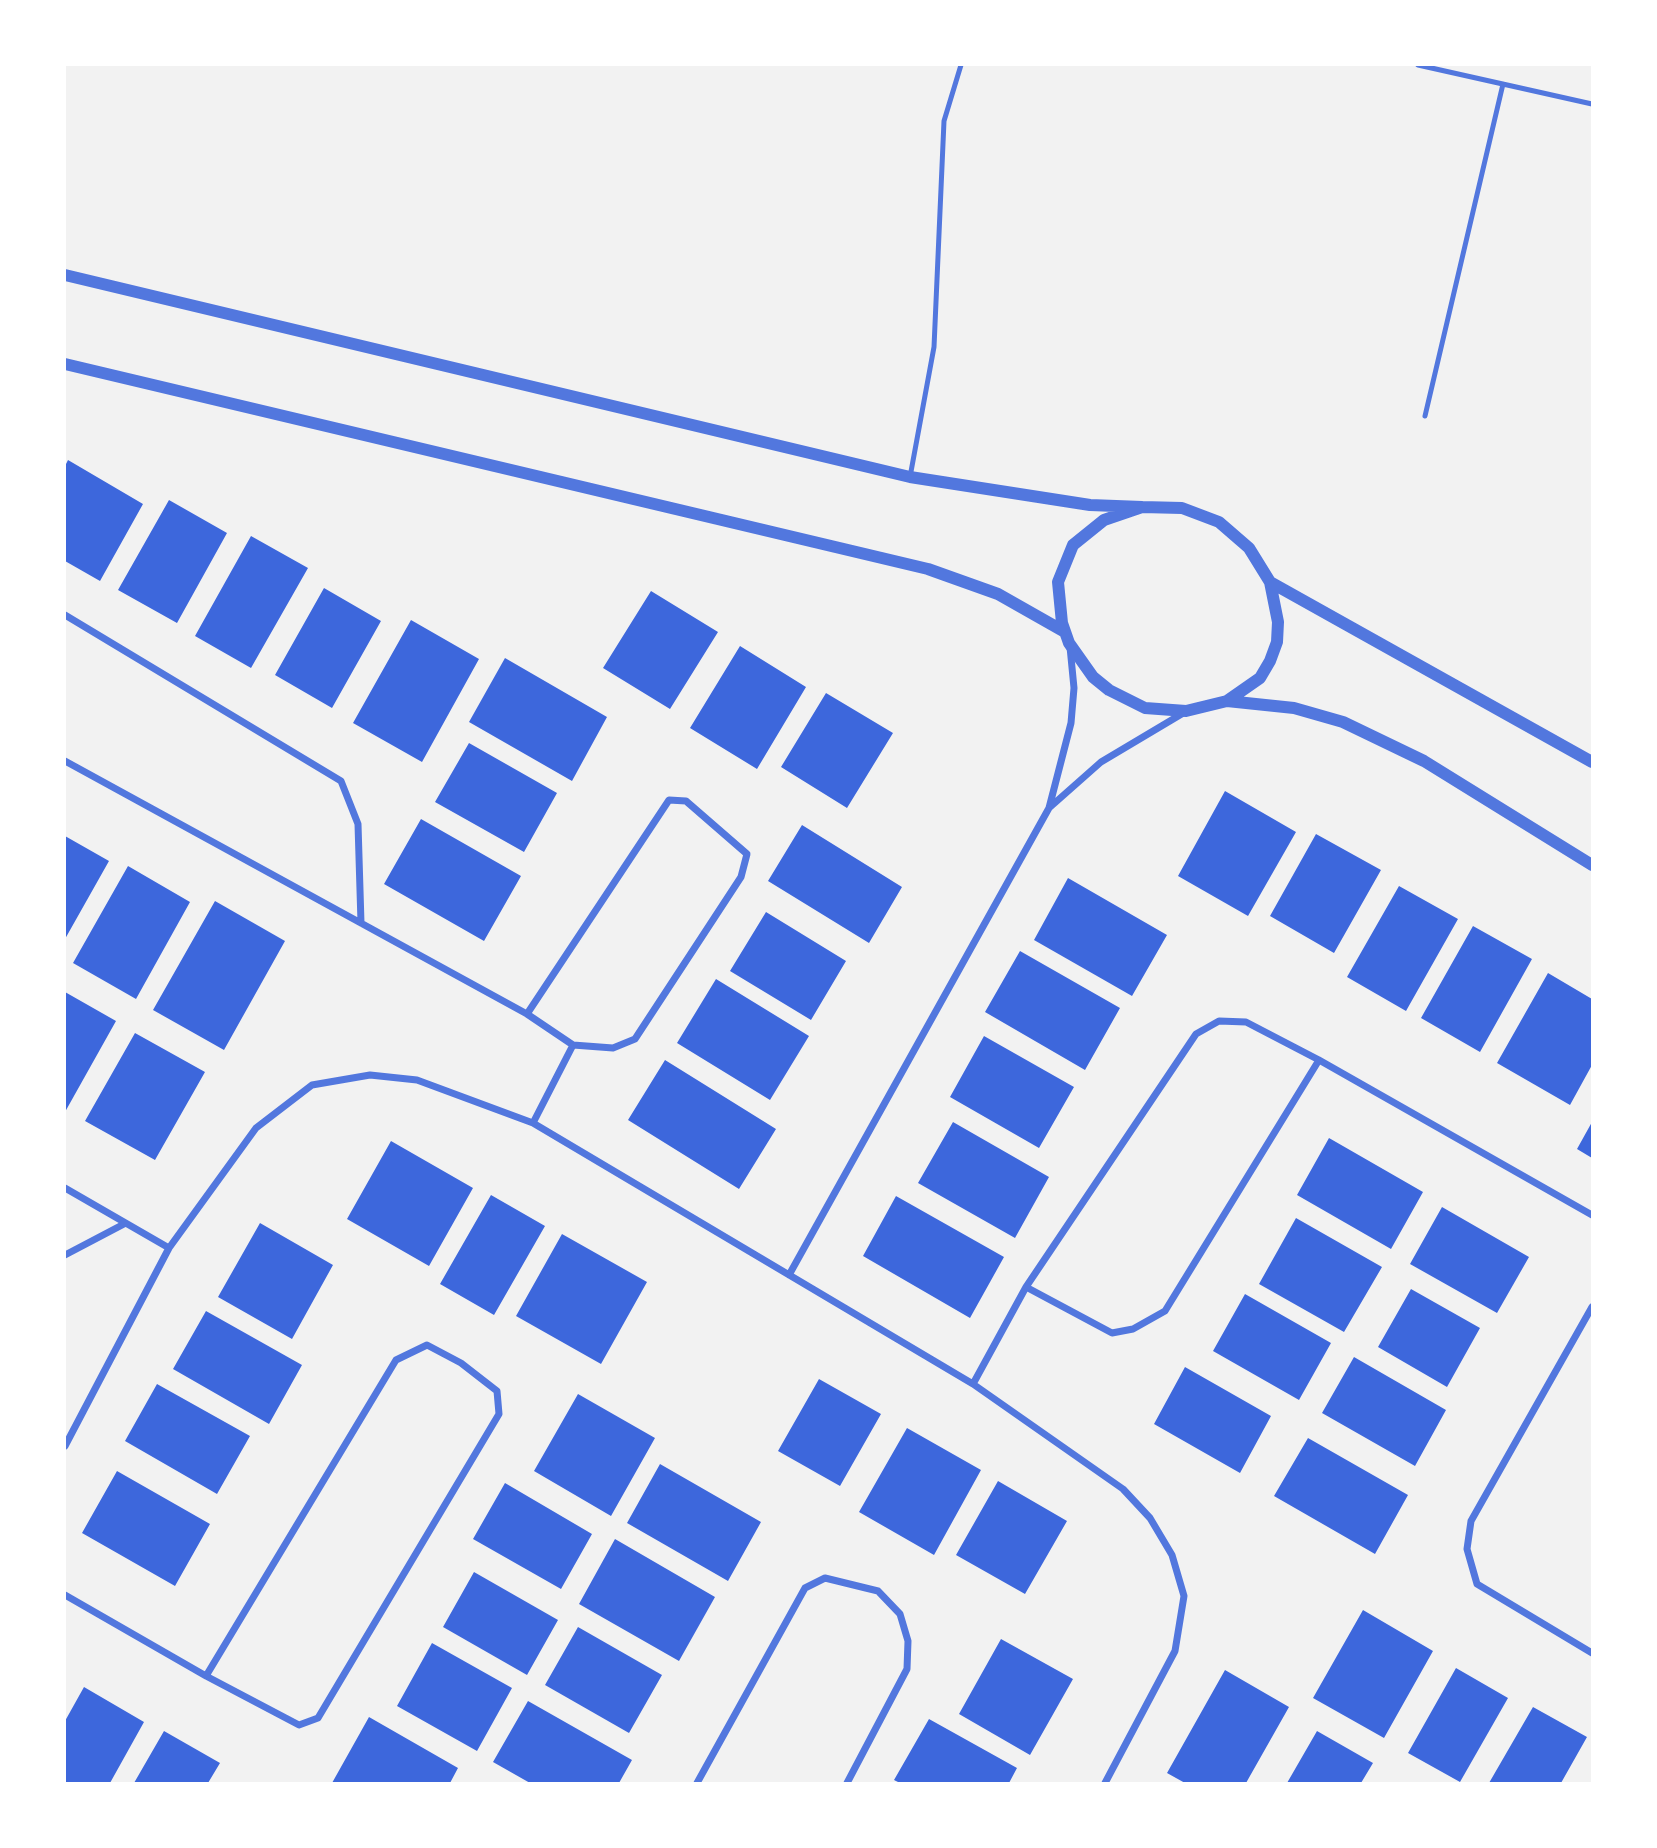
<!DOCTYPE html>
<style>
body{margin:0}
#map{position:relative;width:1657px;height:1848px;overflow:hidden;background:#f2f2f2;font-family:Helvetica,sans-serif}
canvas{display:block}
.frame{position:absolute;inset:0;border:66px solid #fff;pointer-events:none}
</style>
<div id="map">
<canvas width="1657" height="1848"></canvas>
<div class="frame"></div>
</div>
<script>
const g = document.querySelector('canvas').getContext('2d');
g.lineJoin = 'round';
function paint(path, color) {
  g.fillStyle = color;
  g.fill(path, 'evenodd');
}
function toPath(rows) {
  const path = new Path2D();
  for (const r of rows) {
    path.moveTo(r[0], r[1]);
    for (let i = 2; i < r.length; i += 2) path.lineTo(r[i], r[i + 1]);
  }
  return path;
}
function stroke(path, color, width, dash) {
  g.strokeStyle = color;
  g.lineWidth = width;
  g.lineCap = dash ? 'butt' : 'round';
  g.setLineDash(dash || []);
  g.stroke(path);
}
paint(toPath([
 [68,460,143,504,100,581,65,561,65,466],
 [169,500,227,533,177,623,118,590],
 [251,536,308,568,251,668,195,636],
 [324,588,381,621,332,708,275,675],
 [651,591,718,632,670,709,603,668],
 [411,620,479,659,422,762,353,723],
 [740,646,806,687,757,769,690,728],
 [505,658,607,717,572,781,469,722],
 [826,693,893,733,847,808,781,767],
 [469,743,557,793,524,852,435,802],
 [1225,791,1296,832,1248,916,1178,876],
 [421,819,521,876,484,941,384,884],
 [802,825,902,887,869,943,768,881],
 [1316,834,1381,870,1334,953,1270,916],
 [65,836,109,861,65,939],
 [128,866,190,902,136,999,73,963],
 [1068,878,1167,935,1132,996,1034,940],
 [1399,886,1458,919,1406,1011,1347,977],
 [215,901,285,941,224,1050,153,1010],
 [766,912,846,961,811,1020,730,971],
 [1473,926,1532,959,1480,1052,1421,1018],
 [1020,951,1120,1008,1085,1070,985,1012],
 [1548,973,1592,999,1592,1065,1570,1105,1497,1063],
 [716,979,809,1036,770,1100,677,1043],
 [65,992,116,1021,65,1112],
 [135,1033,205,1072,155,1160,85,1121],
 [984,1036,1074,1087,1039,1148,950,1097],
 [665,1060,776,1129,739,1189,628,1120],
 [953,1122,1049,1177,1015,1238,918,1183],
 [1592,1122,1592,1158,1577,1149],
 [1329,1138,1423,1192,1391,1249,1297,1195],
 [391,1141,473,1188,429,1266,347,1219],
 [491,1195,545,1226,494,1315,440,1284],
 [896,1196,1004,1257,970,1318,863,1256],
 [1442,1207,1529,1257,1497,1313,1410,1264],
 [1296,1218,1382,1267,1344,1332,1259,1284],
 [260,1223,333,1265,292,1339,218,1297],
 [562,1234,647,1282,601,1364,516,1316],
 [1411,1289,1480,1328,1447,1387,1378,1347],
 [1245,1294,1331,1343,1299,1400,1213,1351],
 [206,1311,302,1365,269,1424,173,1369],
 [1354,1357,1446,1410,1415,1466,1322,1413],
 [1185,1367,1271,1416,1240,1473,1154,1424],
 [819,1379,881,1414,840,1486,778,1451],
 [157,1384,250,1436,217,1494,125,1441],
 [578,1394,655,1438,611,1516,534,1471],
 [907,1428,981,1470,934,1555,859,1512],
 [1308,1438,1408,1495,1375,1554,1274,1496],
 [660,1464,761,1522,728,1581,627,1523],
 [117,1471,210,1524,175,1586,82,1533],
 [998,1481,1067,1521,1025,1594,956,1555],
 [505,1483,592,1534,561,1589,473,1539],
 [615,1539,715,1597,679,1661,579,1604],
 [474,1572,558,1620,527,1675,443,1627],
 [1363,1610,1433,1651,1384,1738,1313,1698],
 [578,1627,662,1675,629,1733,545,1685],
 [1001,1639,1073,1679,1030,1755,959,1714],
 [432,1643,512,1688,477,1751,397,1706],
 [1456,1668,1508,1698,1460,1782,1408,1753],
 [1225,1670,1289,1707,1246,1783,1185,1783,1167,1773],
 [84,1687,144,1722,110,1783,65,1783,65,1721],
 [528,1701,632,1760,619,1783,530,1783,493,1762],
 [1533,1707,1587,1737,1561,1783,1489,1783],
 [369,1717,458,1768,450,1783,332,1783],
 [929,1719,1017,1768,1009,1783,900,1783,894,1780],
 [164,1731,220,1763,208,1783,134,1783],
 [1317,1731,1373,1763,1361,1783,1287,1783]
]), '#3d67dc');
stroke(toPath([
 [1418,65,1592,104],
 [1425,416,1503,84],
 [910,477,934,347,944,121,961,65]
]), '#5277de', 5);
stroke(toPath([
 [65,615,341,781,358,824,361,923],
 [65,761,527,1014,573,1045,613,1048,635,1039,741,877,747,854,686,801,669,800,527,1014],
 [1049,808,1101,762,1185,712],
 [533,1123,573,1045],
 [65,1188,169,1248],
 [65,1255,124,1224],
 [789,1275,1049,808,1071,723,1074,688,1070,647],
 [1026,1287,1112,1333,1133,1329,1165,1311,1319,1060],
 [1592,1307,1471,1521,1467,1549,1477,1584,1592,1653],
 [973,1384,1026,1287,1196,1034,1219,1021,1246,1022,1319,1060,1592,1215],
 [65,1446,169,1248,256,1128,312,1085,370,1075,417,1080,533,1123,973,1384,1123,1489,1150,1518,1172,1555,1184,1596,1175,1651,1105,1783],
 [65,1595,206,1676,299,1725,318,1718,499,1414,497,1391,461,1363,427,1345,396,1360,206,1676],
 [697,1783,805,1588,825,1578,878,1591,900,1614,908,1641,907,1669,847,1783]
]), '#5277de', 7);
stroke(toPath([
 [65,275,910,477,1090,505,1142,507],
 [65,364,928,569,998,594,1065,632],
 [1142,507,1182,508,1219,522,1249,548,1270,582,1278,622,1277,642,1270,661,1260,678,1227,701,1186,711,1145,708,1109,690,1093,677,1069,643,1062,623,1058,582,1073,545,1104,520,1142,507],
 [1270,582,1592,762],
 [1227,701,1294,708,1343,722,1424,761,1592,865]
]), '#5277de', 12);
</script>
